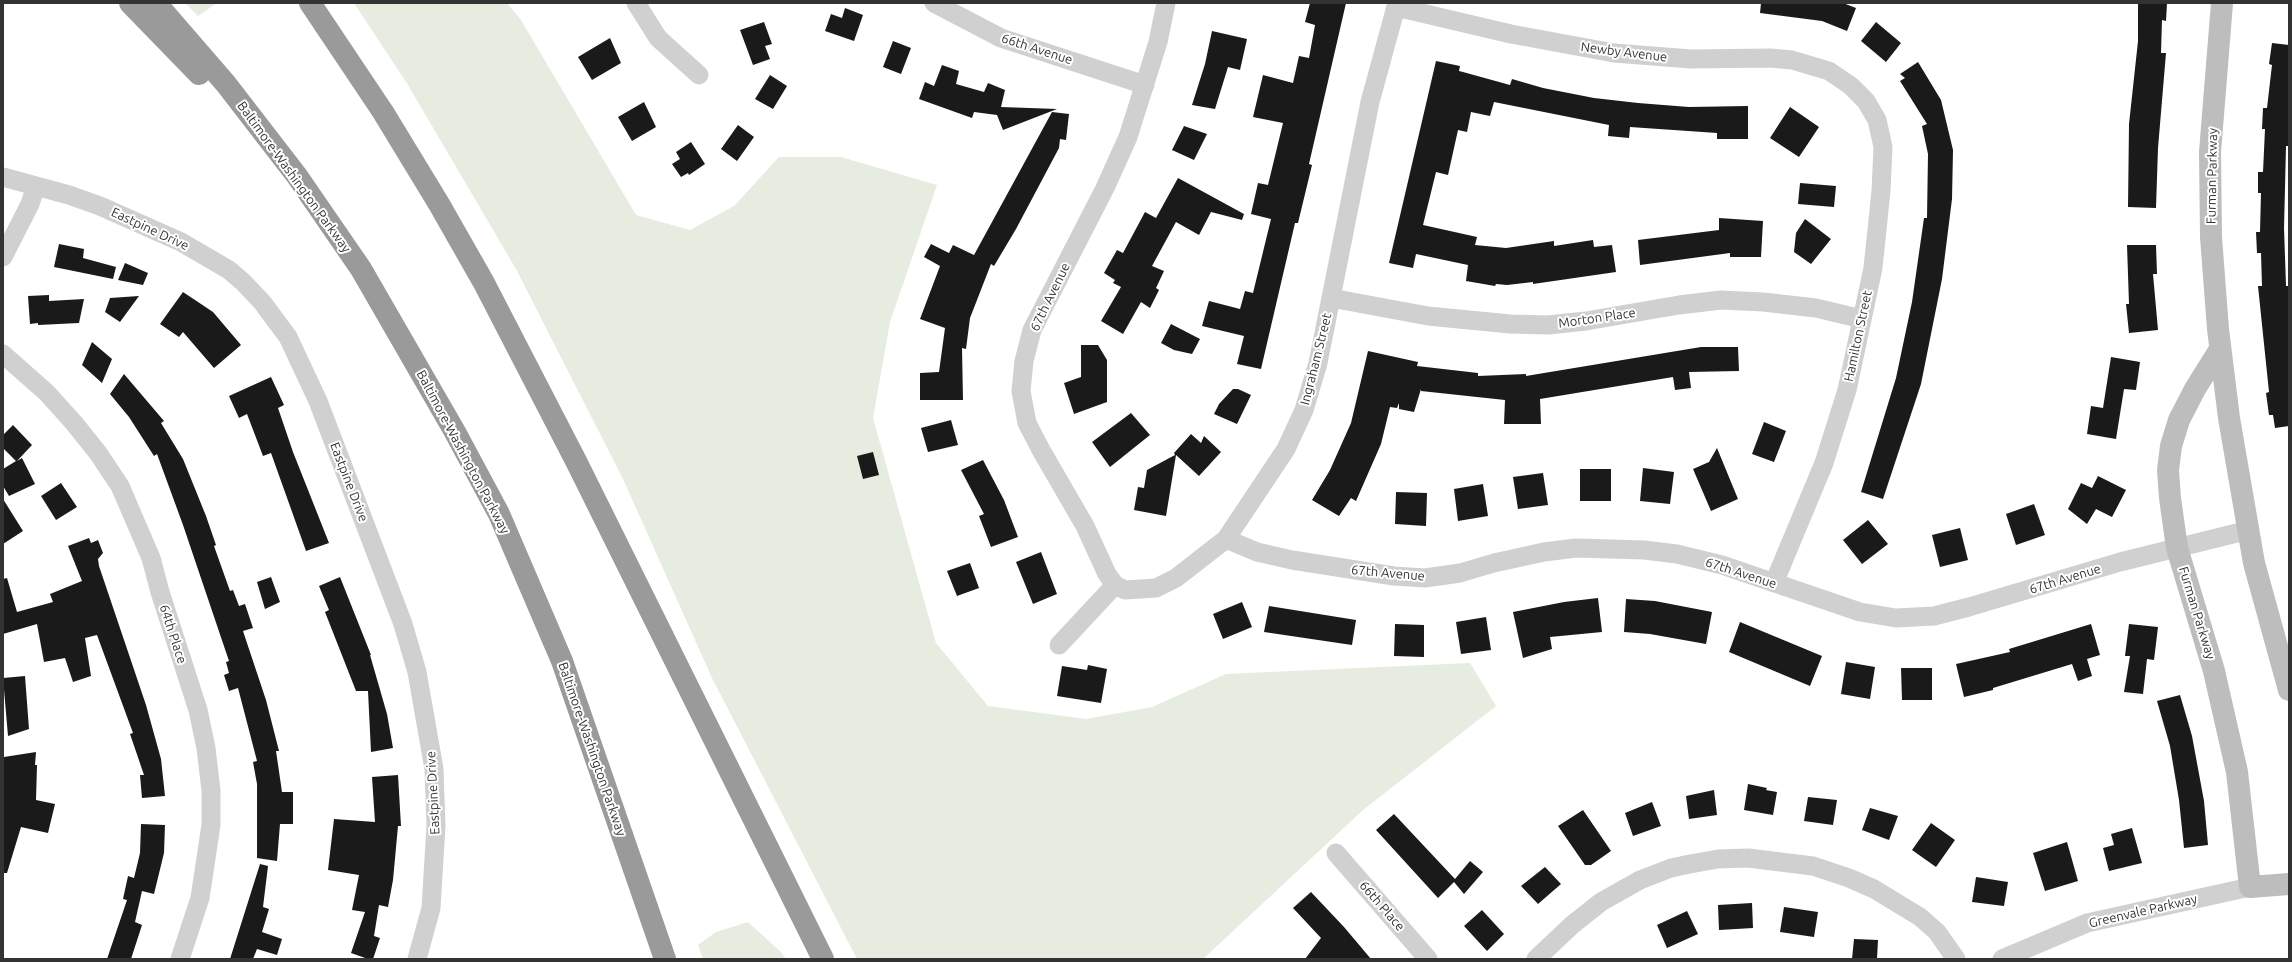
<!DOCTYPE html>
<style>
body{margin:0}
#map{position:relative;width:2292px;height:962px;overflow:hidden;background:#fff;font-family:Ubuntu,sans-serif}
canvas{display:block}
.frame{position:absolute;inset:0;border:4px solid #333;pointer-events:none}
</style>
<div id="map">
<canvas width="2292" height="962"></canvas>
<div class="frame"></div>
</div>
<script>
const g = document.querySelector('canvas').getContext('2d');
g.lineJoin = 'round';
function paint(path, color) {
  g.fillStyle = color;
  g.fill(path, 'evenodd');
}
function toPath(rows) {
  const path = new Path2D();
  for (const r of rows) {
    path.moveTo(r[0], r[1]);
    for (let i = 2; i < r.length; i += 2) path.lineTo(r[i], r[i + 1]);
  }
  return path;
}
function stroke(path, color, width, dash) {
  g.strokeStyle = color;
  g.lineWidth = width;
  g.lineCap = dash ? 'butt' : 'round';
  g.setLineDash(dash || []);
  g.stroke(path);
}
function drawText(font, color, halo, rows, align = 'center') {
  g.font = font + ' Ubuntu,sans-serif';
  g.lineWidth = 4;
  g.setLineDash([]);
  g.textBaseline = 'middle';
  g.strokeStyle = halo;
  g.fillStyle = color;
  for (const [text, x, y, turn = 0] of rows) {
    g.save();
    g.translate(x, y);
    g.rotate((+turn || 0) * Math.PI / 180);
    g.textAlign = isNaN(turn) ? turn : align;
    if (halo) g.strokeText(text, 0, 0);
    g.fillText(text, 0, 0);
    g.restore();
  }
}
paint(toPath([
 [185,3,217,3,198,16],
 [354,3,507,3,521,20,636,215,690,230,734,206,779,157,841,157,937,185,890,322,873,418,936,643,988,706,1086,719,1152,707,1226,674,1470,663,1496,706,1363,810,1203,959,857,959,712,678,623,479,516,269,408,85],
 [748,922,781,952,786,959,703,959,698,945,716,932]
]), '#e6ecdf');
paint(toPath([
 [1310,3,1346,3,1309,164,1312,165,1298,223,1295,223,1261,369,1237,364,1244,336,1202,326,1209,301,1240,309,1245,291,1253,293,1271,219,1251,214,1258,183,1268,185,1283,123,1253,117,1263,75,1293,83,1299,56,1309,58,1315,25,1305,22],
 [1761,3,1843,3,1856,8,1847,31,1822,21,1760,13],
 [2138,3,2167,3,2166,21,2162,20,2161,53,2166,53,2158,148,2156,208,2128,207,2129,124,2138,41],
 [845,8,863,15,854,41,825,31,831,14,842,18],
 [764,22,772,44,765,46,770,59,753,65,740,30],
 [1876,22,1901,43,1886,62,1861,41],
 [1212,31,1247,39,1240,70,1228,67,1215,109,1192,105,1205,64],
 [610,38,621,63,592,80,578,57],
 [893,41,911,48,901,74,883,67],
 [2272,43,2289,45,2289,137,2288,146,2286,146,2284,228,2286,286,2289,286,2289,426,2275,428,2273,415,2269,415,2266,393,2269,392,2258,286,2262,286,2261,253,2257,253,2256,232,2260,232,2261,193,2258,193,2258,172,2263,172,2265,129,2262,129,2263,108,2267,108,2272,65,2269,64],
 [1436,61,1460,66,1459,71,1463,72,1510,85,1512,79,1543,88,1594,98,1638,103,1689,107,1748,106,1748,139,1717,139,1717,133,1630,127,1629,138,1608,136,1609,125,1494,102,1490,116,1471,112,1467,132,1458,130,1448,175,1436,172,1423,225,1477,237,1475,245,1506,248,1554,241,1554,246,1593,240,1594,247,1612,245,1616,272,1533,284,1533,282,1507,285,1496,284,1495,286,1466,281,1468,265,1416,254,1413,268,1389,263],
 [1918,62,1941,100,1953,150,1952,199,1942,279,1921,384,1883,499,1861,492,1896,378,1912,302,1924,218,1927,218,1928,154,1922,126,1927,124,1900,81,1905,78,1900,74],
 [942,65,959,71,956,84,984,92,988,83,1005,90,1001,107,1057,109,1003,130,997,115,974,112,972,118,919,99,925,82,934,86],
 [770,75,787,86,773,109,755,99],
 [644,102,656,127,632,141,618,117],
 [1790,107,1819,127,1799,157,1770,138],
 [1052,112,1069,114,1066,140,1060,139,1059,148,1016,229,994,266,991,264,970,318,966,349,962,348,963,400,920,400,920,373,939,372,945,328,920,319,940,266,924,257,931,244,949,253,953,245,974,255],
 [738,125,754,137,737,161,721,149],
 [1184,126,1207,134,1194,160,1172,150],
 [691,142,705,164,689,175,688,173,681,177,672,164,680,159,676,152],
 [1178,178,1244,214,1242,220,1211,212,1199,235,1176,222,1152,266,1164,271,1156,288,1159,290,1150,308,1141,302,1123,334,1101,321,1121,287,1113,283,1115,280,1104,273,1117,250,1123,253,1145,212,1156,218],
 [1800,183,1836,186,1834,207,1798,204],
 [1719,218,1763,221,1761,257,1730,257,1730,253,1640,265,1638,240,1719,230],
 [1805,219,1831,239,1811,264,1794,252,1796,233],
 [59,244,84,249,83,258,116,267,113,279,54,267],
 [2127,245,2156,245,2157,274,2153,274,2158,330,2129,333,2126,304,2129,304],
 [125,263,148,273,143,285,118,280],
 [183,292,213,312,241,345,214,368,183,332,179,337,160,324],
 [49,295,49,301,84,299,79,323,38,325,38,323,30,324,28,296],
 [139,296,120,322,105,312,110,298],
 [1171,324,1200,339,1192,354,1174,350,1161,343],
 [92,342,112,359,102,383,82,365],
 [1081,345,1098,345,1107,360,1107,402,1074,414,1064,383,1081,377],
 [1701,347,1738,347,1739,371,1689,372,1691,388,1675,390,1673,377,1540,399,1541,424,1504,424,1505,400,1421,391,1421,389,1414,412,1399,409,1399,403,1397,408,1390,407,1381,444,1356,501,1351,498,1339,516,1312,500,1330,470,1351,423,1368,351,1418,362,1417,366,1478,373,1478,376,1526,374,1526,376],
 [2111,357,2140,362,2136,390,2124,389,2116,439,2087,434,2091,406,2103,408],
 [124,374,164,421,161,423,183,459,206,516,216,545,214,546,230,591,233,590,239,606,245,604,253,628,243,631,266,700,279,751,276,751,282,792,293,792,293,824,280,824,277,861,257,858,257,784,253,762,257,761,238,688,229,691,224,675,229,673,226,662,229,661,183,525,157,454,154,456,129,417,110,394],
 [271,377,284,405,278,408,293,452,329,543,306,551,271,453,263,456,247,414,239,418,229,396],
 [1233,389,1238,389,1251,395,1237,424,1214,414,1219,404],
 [1131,413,1150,435,1110,467,1092,442],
 [951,420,958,445,928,452,921,428],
 [1764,422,1786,431,1774,462,1752,454],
 [13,425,32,445,17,461,22,458,35,484,9,496,3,486,3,469,16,461,3,448,3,435],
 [1191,434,1201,443,1204,436,1221,452,1199,476,1176,455,1166,516,1134,510,1138,487,1144,488,1147,470,1175,455,1174,453],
 [1717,448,1738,499,1711,511,1693,469,1709,462],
 [873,452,879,475,863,479,857,456],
 [983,460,1004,500,1018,537,991,547,979,516,984,514,961,470],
 [1643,468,1674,472,1670,504,1640,501],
 [1580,469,1611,469,1611,501,1580,501],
 [1543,473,1548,505,1518,509,1513,477],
 [2098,476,2126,490,2112,517,2096,509,2087,524,2068,509,2081,483,2092,488],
 [61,483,77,507,56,520,41,496],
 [1483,484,1488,516,1458,521,1454,489],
 [1396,492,1427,493,1426,526,1395,524],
 [3,499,23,531,3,544],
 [2034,504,2045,535,2016,545,2006,514],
 [1868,520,1888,544,1862,564,1843,540],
 [1960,528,1968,560,1940,567,1932,535],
 [89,538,91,543,98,540,103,553,98,559,99,566,146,705,161,759,165,796,142,798,140,775,144,775,130,734,133,733,97,635,85,638,91,676,73,682,65,658,44,662,37,624,3,634,3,579,7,578,17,612,53,602,50,594,82,581,68,546],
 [1041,552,1057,594,1033,604,1016,562],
 [970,563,979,588,957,596,947,571],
 [271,577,280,602,265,609,257,582],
 [340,577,371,655,370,655,387,714,393,748,371,752,368,691,356,691,325,612,329,610,319,586],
 [1598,598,1602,632,1550,637,1552,649,1523,658,1513,612,1564,602],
 [1626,599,1655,601,1712,612,1706,644,1650,634,1624,632],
 [1242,602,1252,627,1223,639,1213,614],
 [1269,606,1356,620,1352,645,1264,632],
 [1486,617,1491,650,1461,654,1456,622],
 [1740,622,1822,656,1810,686,1729,652],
 [1395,624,1424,625,1424,657,1394,656],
 [2091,624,2100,655,2087,659,2092,676,2078,681,2072,664,1993,688,1993,690,1964,697,1956,664,2010,652,2009,649],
 [2129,624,2158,627,2154,660,2147,659,2143,694,2124,692,2130,656,2125,656],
 [1846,662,1875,667,1870,699,1841,694],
 [1088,665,1107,669,1101,703,1057,696,1062,666,1087,670],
 [1901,668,1932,668,1932,700,1902,700],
 [25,676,29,729,8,736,3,678],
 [2180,695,2192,736,2204,801,2208,845,2184,848,2179,800,2170,746,2157,701],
 [36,752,35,765,37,765,36,800,55,804,48,833,21,827,7,873,3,873,4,757],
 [398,775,401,826,398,826,393,880,388,907,379,905,374,936,380,938,373,959,368,959,351,953,365,912,352,910,359,875,328,870,334,819,375,822,372,777],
 [1748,784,1767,788,1766,790,1777,792,1773,815,1744,810],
 [1714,790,1717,815,1689,819,1686,796],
 [1808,797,1837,800,1833,825,1804,821],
 [1652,802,1661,826,1633,836,1625,813],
 [1870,808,1898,816,1889,840,1862,830],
 [1583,810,1611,851,1591,865,1585,865,1558,826],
 [1394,814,1455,879,1470,861,1483,872,1464,894,1454,882,1438,898,1376,830],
 [1931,823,1955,840,1936,867,1912,850],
 [141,824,165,825,164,853,154,894,142,891,135,922,142,925,131,959,107,959,127,900,123,899,128,876,134,878,140,853],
 [2132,828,2142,863,2109,871,2103,848,2114,845,2111,834],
 [2067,842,2078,881,2045,891,2033,853],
 [260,864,268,866,263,907,269,909,262,932,282,939,277,955,257,949,253,959,230,959],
 [1545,867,1561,884,1538,904,1521,886],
 [1976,877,2008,882,2004,906,1972,902],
 [1311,892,1344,927,1371,959,1305,959,1321,938,1293,908],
 [1752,903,1753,928,1719,930,1718,905],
 [1784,907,1818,912,1814,937,1780,932],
 [1482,910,1504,934,1487,951,1464,926],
 [1687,911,1698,934,1667,948,1657,925],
 [1854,939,1878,940,1877,959,1852,959]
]), '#1a1a1a');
stroke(toPath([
 [636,3,658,38,699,75],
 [934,3,1001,38,1145,85],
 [1166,3,1158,42,1128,137,1105,188,1032,330,1024,361,1021,391,1027,423,1041,450,1085,526,1107,574,1115,585,1125,590,1156,588,1176,578,1226,539,1286,449,1304,410,1318,363,1370,102,1397,3],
 [1396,7,1511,34,1614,53,1691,59,1770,58,1792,60,1829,71,1851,86,1866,101,1877,120,1883,147,1881,191,1873,268,1847,390,1824,463,1774,583],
 [3,177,69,195,100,206,181,242,229,270,243,282,262,302,288,337,318,401,403,624,417,672,434,769,436,826,431,908,417,959],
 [3,257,30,204,36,186],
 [1331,298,1428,316,1510,324,1548,325,1586,321,1679,305,1721,300,1763,302,1816,308,1862,319],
 [3,354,47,393,74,423,98,453,120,486,151,558,160,592,198,710,206,748,211,791,211,825,200,898,180,959],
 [1226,539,1257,552,1292,560,1394,576,1425,578,1460,573,1494,563,1544,552,1576,548,1644,550,1677,554,1722,565,1860,612,1896,618,1934,616,1969,607,2120,562,2249,530],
 [1059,645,1115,585],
 [1336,853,1428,959],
 [1536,959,1572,925,1601,902,1640,880,1671,868,1690,864,1718,859,1748,858,1813,866,1849,878,1874,889,1920,917,1937,932,1956,959],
 [2002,959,2087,923,2250,887]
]), '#d0d0d0', 19);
stroke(toPath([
 [2222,3,2210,152,2211,237,2218,329,2229,418,2254,563,2289,690],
 [2220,349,2195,389,2179,420,2171,446,2168,470,2170,498,2177,548,2214,671,2237,772,2250,887,2289,884]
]), '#bdbdbd', 22);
stroke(toPath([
 [130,3,199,74],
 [156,3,226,84,297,176,361,269,455,432,499,514,562,661,665,959],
 [310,3,383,112,439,204,484,283,577,463,823,959]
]), '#9a9a9a', 22);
drawText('13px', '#333', '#fff', [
 ["66th Avenue",1037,49,18],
 ["Newby Avenue",1624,52,7],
 ["Furman Parkway",2212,176,-89],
 ["Baltimore-Washington Parkway",294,177,54],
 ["Eastpine Drive",150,229,25],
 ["67th Avenue",1050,297,-64],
 ["Morton Place",1597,318,-8],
 ["Hamilton Street",1858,336,-78],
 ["Ingraham Street",1316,359,-76],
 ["Baltimore-Washington Parkway",463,452,62],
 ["Eastpine Drive",349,482,69],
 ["67th Avenue",1388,573,5],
 ["67th Avenue",1741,573,18],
 ["67th Avenue",2065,579,-17],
 ["Furman Parkway",2197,613,73],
 ["64th Place",173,634,72],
 ["Baltimore-Washington Parkway",592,749,71],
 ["Eastpine Drive",433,793,-93],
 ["66th Place",1382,906,49],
 ["Greenvale Parkway",2143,911,-13]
]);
</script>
